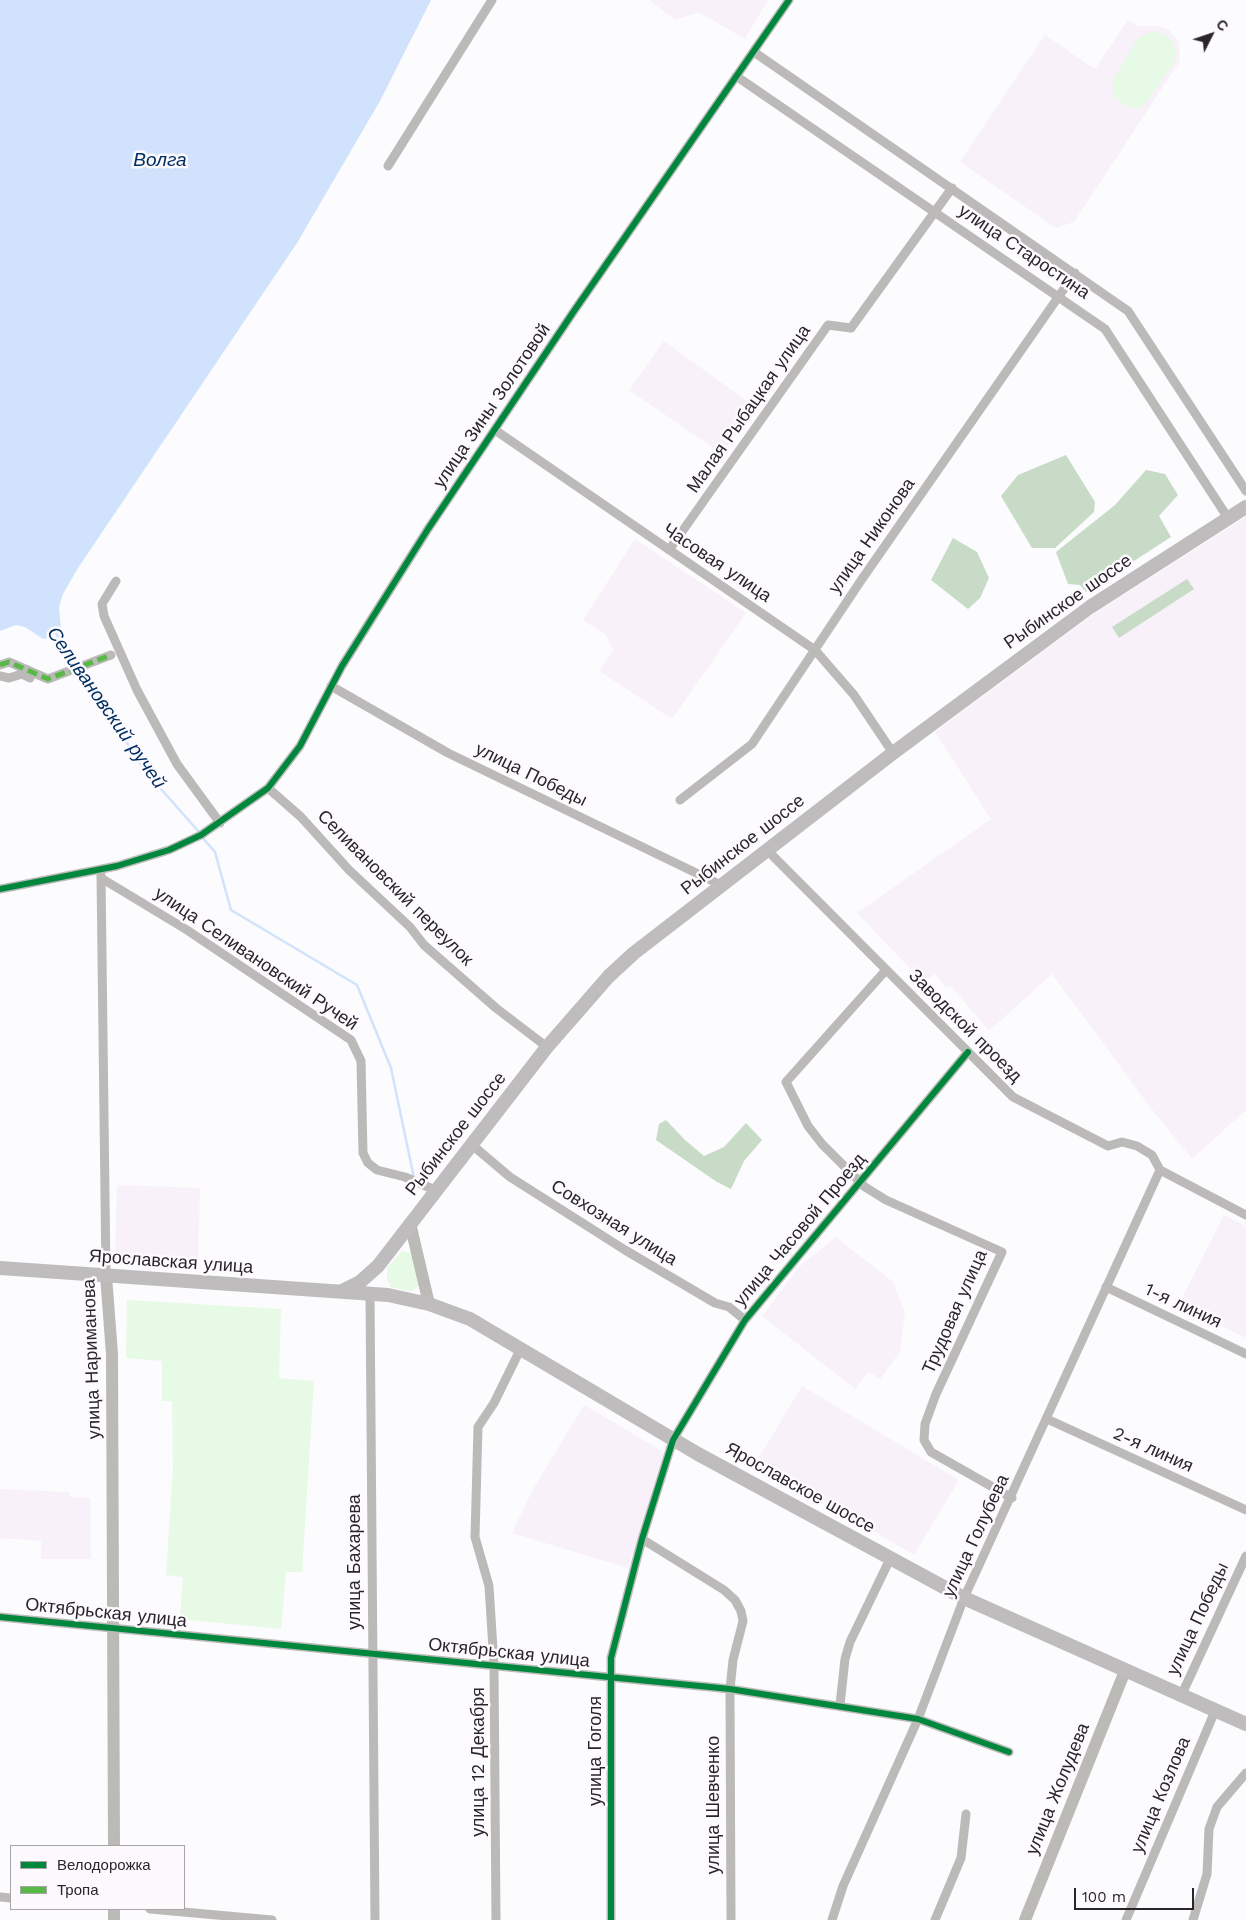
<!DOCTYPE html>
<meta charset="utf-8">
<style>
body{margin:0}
#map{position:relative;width:1246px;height:1920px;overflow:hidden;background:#fcfbfd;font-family:"Work Sans",sans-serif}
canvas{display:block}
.legend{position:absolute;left:10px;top:1845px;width:175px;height:65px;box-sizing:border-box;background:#fdfafe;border:1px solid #a9a5aa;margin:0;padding:6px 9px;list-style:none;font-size:15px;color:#2a252c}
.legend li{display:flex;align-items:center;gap:10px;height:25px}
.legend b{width:25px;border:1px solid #a9a5aa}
.north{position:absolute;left:1186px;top:10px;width:50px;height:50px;-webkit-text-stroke:4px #fdfafe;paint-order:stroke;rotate:49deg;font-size:14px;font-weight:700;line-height:20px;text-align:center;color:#2a252c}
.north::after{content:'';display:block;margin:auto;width:18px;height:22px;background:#2a252c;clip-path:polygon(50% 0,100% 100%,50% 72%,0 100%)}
.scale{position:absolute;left:1074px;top:1888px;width:120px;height:22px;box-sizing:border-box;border:2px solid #2a252c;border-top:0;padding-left:6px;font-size:15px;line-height:18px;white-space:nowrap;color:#2a252c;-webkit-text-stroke:4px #fdfafe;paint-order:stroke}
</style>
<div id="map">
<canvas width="1246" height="1920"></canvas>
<ul class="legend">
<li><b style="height:6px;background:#00873e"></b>Велодорожка</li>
<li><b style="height:6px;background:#58b947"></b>Тропа</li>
</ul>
<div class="north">С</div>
<div class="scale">100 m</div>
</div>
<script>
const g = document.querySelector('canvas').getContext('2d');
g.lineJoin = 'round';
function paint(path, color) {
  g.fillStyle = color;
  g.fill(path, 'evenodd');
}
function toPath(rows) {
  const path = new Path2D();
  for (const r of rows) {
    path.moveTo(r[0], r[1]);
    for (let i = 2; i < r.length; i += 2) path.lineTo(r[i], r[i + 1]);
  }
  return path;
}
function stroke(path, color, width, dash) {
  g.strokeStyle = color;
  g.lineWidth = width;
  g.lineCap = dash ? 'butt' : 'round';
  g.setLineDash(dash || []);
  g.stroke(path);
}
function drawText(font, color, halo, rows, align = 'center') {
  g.font = font + ' "Work Sans",sans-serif';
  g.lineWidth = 5;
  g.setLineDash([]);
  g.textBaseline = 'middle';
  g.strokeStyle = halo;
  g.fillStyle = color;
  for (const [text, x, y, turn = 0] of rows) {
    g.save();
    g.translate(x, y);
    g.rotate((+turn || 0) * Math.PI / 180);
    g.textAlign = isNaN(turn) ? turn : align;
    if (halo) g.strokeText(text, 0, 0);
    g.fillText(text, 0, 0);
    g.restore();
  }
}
paint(toPath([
 [649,0,768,0,745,39,699,12,675,20],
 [1128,20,1137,26,1158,26,1169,30,1179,42,1180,61,1074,222,1056,228,960,162,1045,35,1095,69],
 [664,341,755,407,722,454,629,390],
 [1246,517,1246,1110,1192,1159,1150,1107,1052,974,989,1031,950,985,946,988,935,974,923,982,857,913,991,819,935,732,1095,613],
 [635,539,746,613,672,719,599,671,613,651,606,635,583,620],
 [117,1185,200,1188,198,1265,115,1263],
 [1224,1215,1246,1226,1246,1338,1179,1304],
 [836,1237,893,1282,905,1312,900,1352,880,1379,869,1372,855,1389,762,1316,800,1266],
 [802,1386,959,1480,914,1555,757,1461],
 [584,1405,664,1452,628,1568,512,1533,531,1493],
 [0,1489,69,1492,70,1497,90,1498,91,1559,41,1559,41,1541,0,1538]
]), '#f8f1fa');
paint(toPath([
 [1157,31,1171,39,1176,50,1175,61,1146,103,1138,109,1126,107,1113,94,1113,80,1137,40,1142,35],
 [402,1251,411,1253,420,1284,411,1292,391,1287,387,1279,387,1268],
 [127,1300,281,1309,279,1378,314,1381,302,1572,286,1572,281,1629,180,1619,183,1577,166,1575,173,1468,172,1401,162,1401,162,1361,126,1358]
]), '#e7fae6');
paint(toPath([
 [1066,455,1095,502,1094,512,1055,548,1032,548,1001,496,1018,475],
 [1146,470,1165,474,1178,495,1159,516,1171,537,1086,592,1080,585,1068,584,1056,552,1115,505],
 [953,538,977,552,989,578,980,598,968,609,931,580],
 [1187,579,1194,589,1119,638,1112,627],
 [666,1120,685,1140,704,1156,724,1147,746,1123,762,1140,744,1161,731,1189,717,1182,656,1140,659,1124]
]), '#c7dbc6');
paint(toPath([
 [0,0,431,0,380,101,297,243,78,568,63,594,59,607,61,628,49,638,43,639,25,627,16,625,0,631]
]), '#d1e3fc');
stroke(toPath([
 [54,630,76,666],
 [79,670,146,772,199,832],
 [202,837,215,852,231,910,357,985,391,1068,414,1178]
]), '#d1e3fc', 2.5);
stroke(toPath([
 [754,52,1128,311,1246,491],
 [736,76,1105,329,1228,518],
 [388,166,492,0],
 [495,430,815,650,854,695,893,753],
 [669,550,828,325,851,328,952,188],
 [116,581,102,604,104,616,137,690,177,764,220,823],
 [0,665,9,662,48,679,111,655],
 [0,676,9,678,22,674,30,678],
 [331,686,448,753,721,885],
 [268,788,301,817,349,870,410,927,424,945,496,1008,547,1047],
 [680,800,752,744,862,579,1075,273],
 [767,850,1013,1097,1108,1146,1122,1142,1137,1146,1152,1155,1160,1170,1246,1215],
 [101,875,106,1276],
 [101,878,187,930,351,1040,361,1061,363,1153,368,1163,377,1170,405,1177,435,1190],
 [0,889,117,866,169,850,201,835,268,788,300,746,342,666,428,529,574,311,789,0],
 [886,970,786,1082,808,1126,822,1144,865,1187,886,1200,1002,1252,936,1394,925,1424,924,1440,931,1452,1012,1498],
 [471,1144,510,1177,625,1250,715,1303,729,1307,745,1320],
 [1106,1287,1246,1354],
 [370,1294,375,1920],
 [1047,1419,1246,1510],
 [642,1539,724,1590,735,1600,741,1611,743,1621,733,1660,730,1689,731,1920],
 [0,1617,730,1689,918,1719,1009,1752],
 [1181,1696,1246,1556],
 [840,1705,845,1659,850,1642,890,1559],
 [0,1897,11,1898],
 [150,1909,272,1920],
 [496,1920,494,1665,489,1586,475,1537,478,1427,494,1403,521,1348],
 [611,1920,611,1658,642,1539,673,1440,745,1320,968,1052],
 [832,1920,843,1886,918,1719,964,1598,1160,1170],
 [935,1920,961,1858,966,1814],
 [1126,1920,1215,1711],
 [1193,1920,1207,1874,1209,1829,1217,1807,1246,1773]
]), '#bcbab8', 9);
stroke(toPath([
 [410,1223,429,1304],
 [106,1276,112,1354,114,1846],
 [114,1909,114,1920],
 [1025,1920,1125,1671]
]), '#bbbab7', 12);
stroke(toPath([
 [0,1268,388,1295,429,1304,470,1319,698,1454,964,1598,1246,1724],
 [342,1291,360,1282,378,1266,547,1047,609,976,634,953,893,753,1090,607,1246,507]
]), '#bebcbc', 14);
stroke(toPath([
 [0,665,9,662,48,679,111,655]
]), '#58b947', 5, [10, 5]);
stroke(toPath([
 [0,889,117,866,169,850,201,835,268,788,300,746,342,666,428,529,574,311,789,0],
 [0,1617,730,1689,918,1719,1009,1752],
 [611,1920,611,1658,642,1539,673,1440,745,1320,968,1052]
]), '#00873e', 6);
drawText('18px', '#2a252c', '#fdfafe', [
 ["улица Старостина",1024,252,34],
 ["улица Зины Золотовой",492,406,-56],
 ["Малая Рыбацкая улица",749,409,-55],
 ["улица Никонова",872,536,-55],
 ["Часовая улица",717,563,34],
 ["Рыбинское шоссе",1068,602,-35],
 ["улица Победы",531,775,26],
 ["Рыбинское шоссе",743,845,-38],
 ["Селивановский переулок",395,888,45],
 ["улица Селивановский Ручей",256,959,34],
 ["Заводской проезд",965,1026,45],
 ["Рыбинское шоссе",456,1134,-52],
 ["Совхозная улица",614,1223,32],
 ["улица Часовой Проезд",800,1230,-50],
 ["Ярославская улица",171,1262,4],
 ["1-я линия",1183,1306,25],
 ["Трудовая улица",955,1312,-66],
 ["улица Нариманова",92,1359,-92],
 ["2-я линия",1153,1450,24],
 ["Ярославское шоссе",800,1488,29],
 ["улица Голубева",976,1536,-65],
 ["улица Бахарева",355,1562,-90],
 ["Октябрьская улица",106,1613,6],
 ["улица Победы",1198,1619,-65],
 ["Октябрьская улица",509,1653,6],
 ["улица Гоголя",596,1751,-90],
 ["улица 12 Декабря",479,1762,-90],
 ["улица Жолудева",1058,1789,-68],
 ["улица Козлова",1161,1795,-67],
 ["улица Шевченко",714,1805,-90]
]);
drawText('italic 19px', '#002f61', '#fdfafe', [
 ["Волга",160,160],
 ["Селивановский ручей",106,708,55]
]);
</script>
